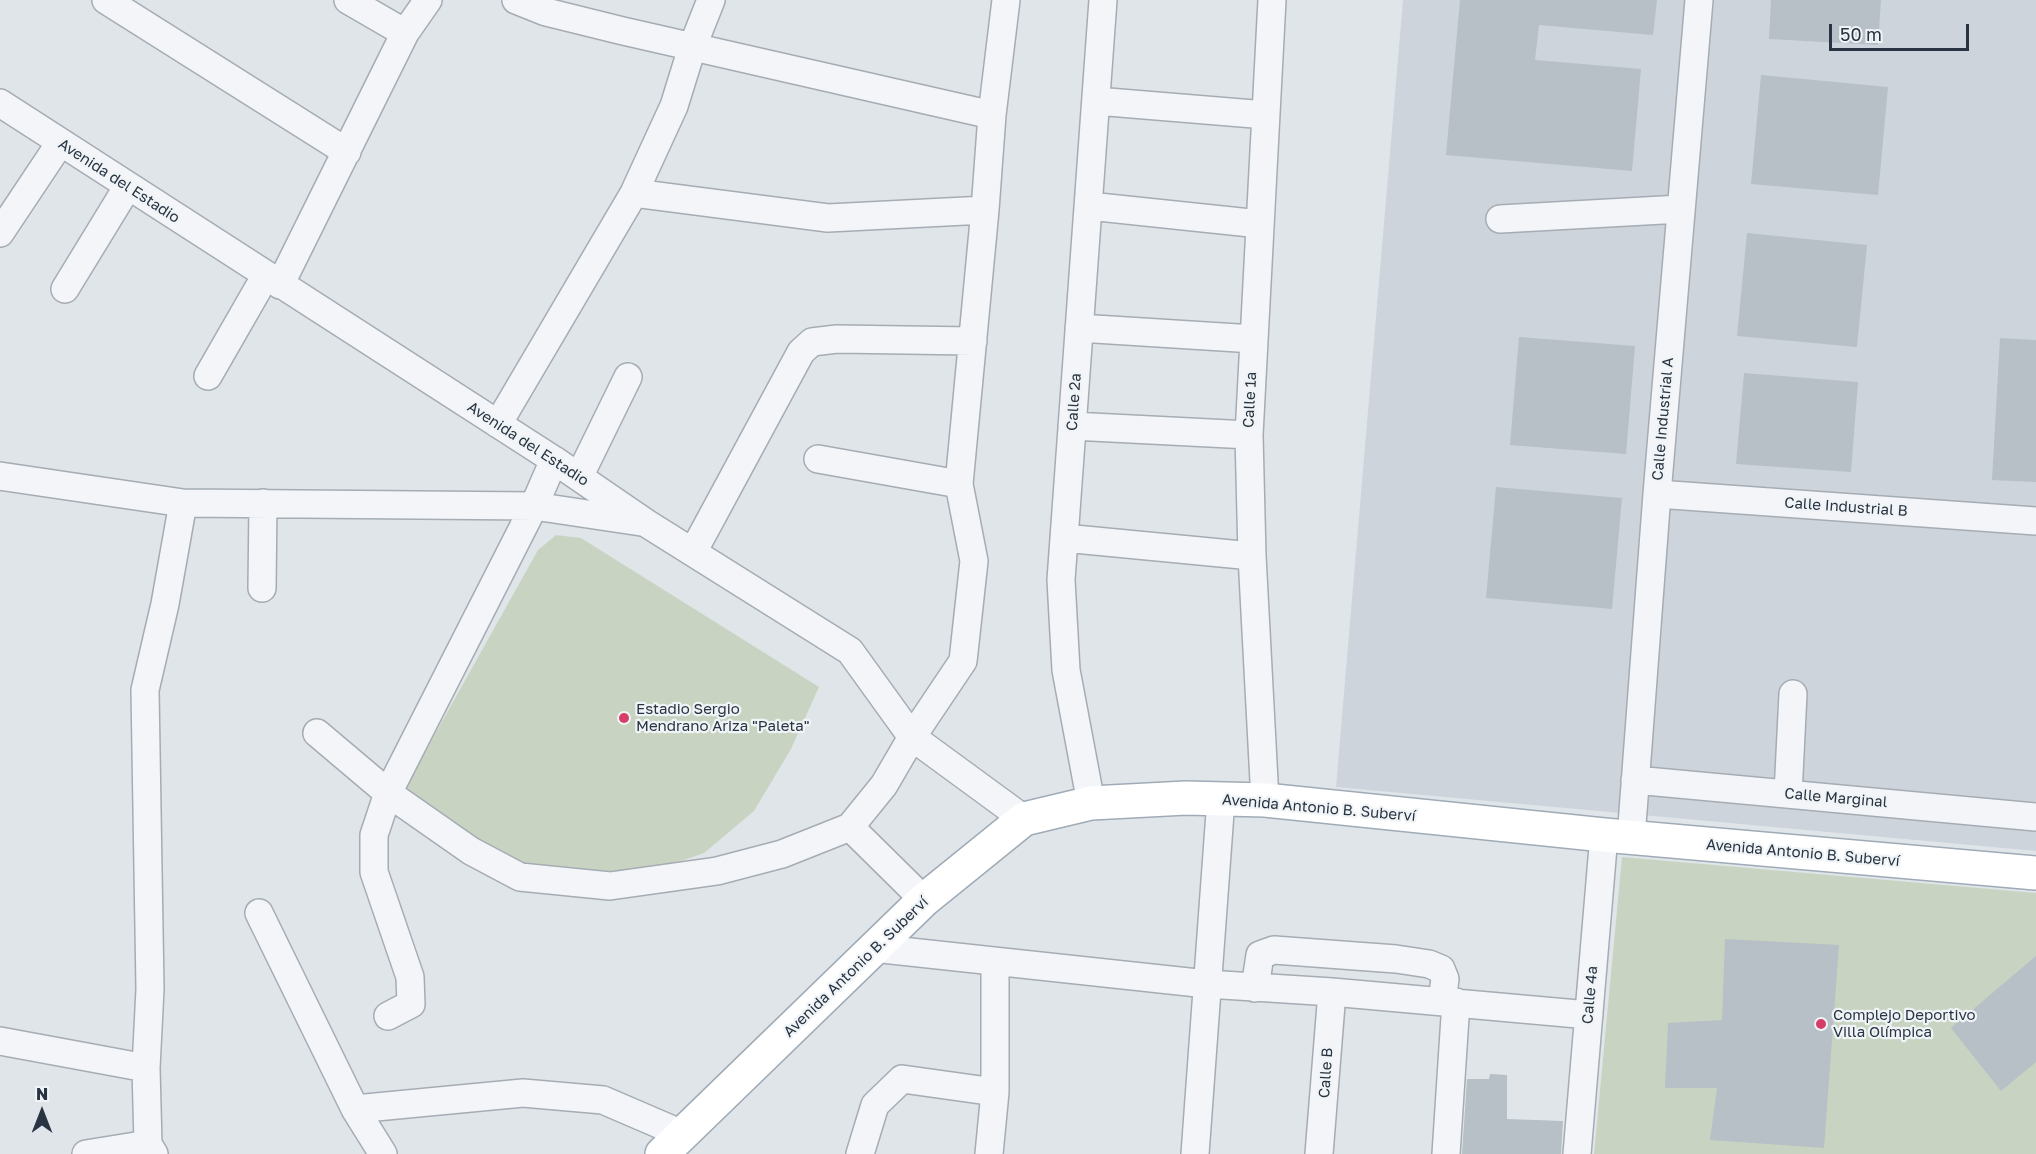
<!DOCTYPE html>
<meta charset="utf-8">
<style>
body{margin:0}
#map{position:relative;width:2036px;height:1154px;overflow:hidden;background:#e0e5ea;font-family:"Golos Text",sans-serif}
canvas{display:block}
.north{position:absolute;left:12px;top:1082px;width:60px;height:60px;-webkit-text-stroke:4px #f0f4f7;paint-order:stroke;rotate:0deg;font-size:16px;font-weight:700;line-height:24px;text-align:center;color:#283442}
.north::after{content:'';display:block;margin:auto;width:21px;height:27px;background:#283442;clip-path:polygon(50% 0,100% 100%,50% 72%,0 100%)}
.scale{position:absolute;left:1829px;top:24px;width:140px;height:27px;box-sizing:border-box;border:3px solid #283442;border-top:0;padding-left:8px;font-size:18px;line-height:21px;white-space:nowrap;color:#283442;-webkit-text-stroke:4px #f0f4f7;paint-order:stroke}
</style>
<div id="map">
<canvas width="2036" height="1154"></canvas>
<div class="north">N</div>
<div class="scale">50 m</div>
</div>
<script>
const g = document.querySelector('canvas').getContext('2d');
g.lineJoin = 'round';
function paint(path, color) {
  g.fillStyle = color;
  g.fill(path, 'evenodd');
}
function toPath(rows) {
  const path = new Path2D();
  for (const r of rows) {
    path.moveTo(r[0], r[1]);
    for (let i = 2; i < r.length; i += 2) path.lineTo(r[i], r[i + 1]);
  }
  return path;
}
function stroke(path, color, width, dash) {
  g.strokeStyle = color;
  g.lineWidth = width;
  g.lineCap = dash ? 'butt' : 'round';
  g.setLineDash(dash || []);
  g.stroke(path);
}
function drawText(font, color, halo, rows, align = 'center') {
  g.font = font + ' "Golos Text",sans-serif';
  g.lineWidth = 4.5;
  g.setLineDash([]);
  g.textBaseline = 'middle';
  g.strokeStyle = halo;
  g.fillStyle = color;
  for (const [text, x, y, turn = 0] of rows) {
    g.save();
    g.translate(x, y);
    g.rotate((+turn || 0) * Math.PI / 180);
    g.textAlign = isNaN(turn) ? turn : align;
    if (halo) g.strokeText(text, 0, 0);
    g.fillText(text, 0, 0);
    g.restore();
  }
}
paint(toPath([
 [1403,0,2036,0,2036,851,1336,787]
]), '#ced4dc');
paint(toPath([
 [556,535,581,538,819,687,791,749,754,811,704,853,661,868,617,876,524,870,402,793,538,550],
 [1622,857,2036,893,2036,1154,1594,1154]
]), '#c8d4c1');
paint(toPath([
 [1460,0,1657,0,1653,35,1539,25,1535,60,1641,69,1632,171,1446,155],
 [1771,0,1881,0,1878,45,1769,39],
 [1761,75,1888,87,1878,195,1751,184],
 [1747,233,1867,245,1857,347,1737,336],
 [1519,337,1635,346,1626,454,1510,445],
 [2000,338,2036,340,2036,482,1992,480],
 [1744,373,1858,382,1851,472,1736,464],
 [1496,487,1622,498,1612,609,1486,598],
 [1725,939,1839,945,1824,1148,1710,1140,1717,1088,1665,1088,1668,1023,1722,1020],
 [2036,956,2036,1062,2001,1091,1951,1028],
 [1490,1074,1507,1075,1507,1119,1563,1121,1561,1154,1462,1154,1467,1079,1489,1079]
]), '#b7bfc7');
const minor = toPath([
 [106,0,347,152],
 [348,0,405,33],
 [516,0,546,12,623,31,992,115],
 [1096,101,1266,115],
 [0,103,554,460,646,523,850,651,912,737,1024,819],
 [634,193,828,218,985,210],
 [1089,206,1260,224],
 [1500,219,1681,209],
 [0,233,60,143],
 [280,285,405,33,428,0],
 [65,289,128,186],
 [1079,328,1254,339],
 [208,376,266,275],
 [498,424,634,193,674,106,692,48,711,0],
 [1072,426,1249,435],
 [818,459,959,484],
 [0,476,183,503,534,506,641,522],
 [579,477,628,377],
 [1657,494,2036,521],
 [1064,538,1252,556],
 [693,552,801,352,812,342,837,339,973,341],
 [262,588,263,503],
 [317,733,388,793,471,851,520,877,610,886,717,871,782,854,850,827,884,785,912,737,963,661,974,561,959,484,985,210,992,115,1006,0],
 [1635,780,2036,817],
 [1788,794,1793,694],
 [1265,800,1252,556,1249,435,1272,0],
 [1091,803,1066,670,1061,580,1103,0],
 [850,827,924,900],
 [1631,838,1657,494,1699,0],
 [259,913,355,1109,383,1154],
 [873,948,1207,984,1332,992,1589,1015],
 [1255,988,1260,955,1274,950,1396,959,1429,964,1441,969,1445,979,1442,1001],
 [388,1016,411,1004,410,977,374,872,374,835,388,793,534,506,554,460],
 [0,1041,146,1068],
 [355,1109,523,1093,603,1100,682,1134],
 [86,1154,148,1144],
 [154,1154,148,1144,146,1068,150,989,145,690,165,604,183,503],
 [860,1154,875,1105,902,1079,995,1092],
 [989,1154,995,1092,995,962],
 [1195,1154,1221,799],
 [1319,1154,1332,992],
 [1446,1154,1456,1002],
 [1577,1154,1604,835]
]);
const major = toPath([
 [662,1154,924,900,1024,819,1091,803,1186,798,1265,800,1604,835,2036,873]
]);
stroke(minor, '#a5acb4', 30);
stroke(major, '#9fabb6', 36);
stroke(minor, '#f3f5f8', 27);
stroke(major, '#fff', 33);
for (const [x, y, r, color] of [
 [624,718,6,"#d63e66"],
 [1821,1024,6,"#d63e66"]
]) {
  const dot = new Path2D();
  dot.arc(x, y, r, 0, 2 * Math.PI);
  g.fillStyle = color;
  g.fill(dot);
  stroke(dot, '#f0f4f7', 2);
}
drawText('15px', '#283442', '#f0f4f7', [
 ["Avenida del Estadio",119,181,33],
 ["Calle 1ª",1250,400,-87],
 ["Calle 2ª",1074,402,-86],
 ["Calle Industrial A",1663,419,-85],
 ["Avenida del Estadio",528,444,33],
 ["Calle Industrial B",1846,507,4],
 ["Calle Marginal",1836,798,5],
 ["Avenida Antonio B. Suberví",1319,808,5],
 ["Avenida Antonio B. Suberví",1803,853,5],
 ["Avenida Antonio B. Suberví",856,967,-44],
 ["Calle 4ª",1590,995,-85],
 ["Calle B",1326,1073,-86]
]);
drawText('15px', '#283442', '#f0f4f7', [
 ["Estadio Sergio",636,709],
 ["Mendrano Ariza \"Paleta\"",636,726],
 ["Complejo Deportivo",1833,1015],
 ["Villa Olímpica",1833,1032]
], 'left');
</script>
